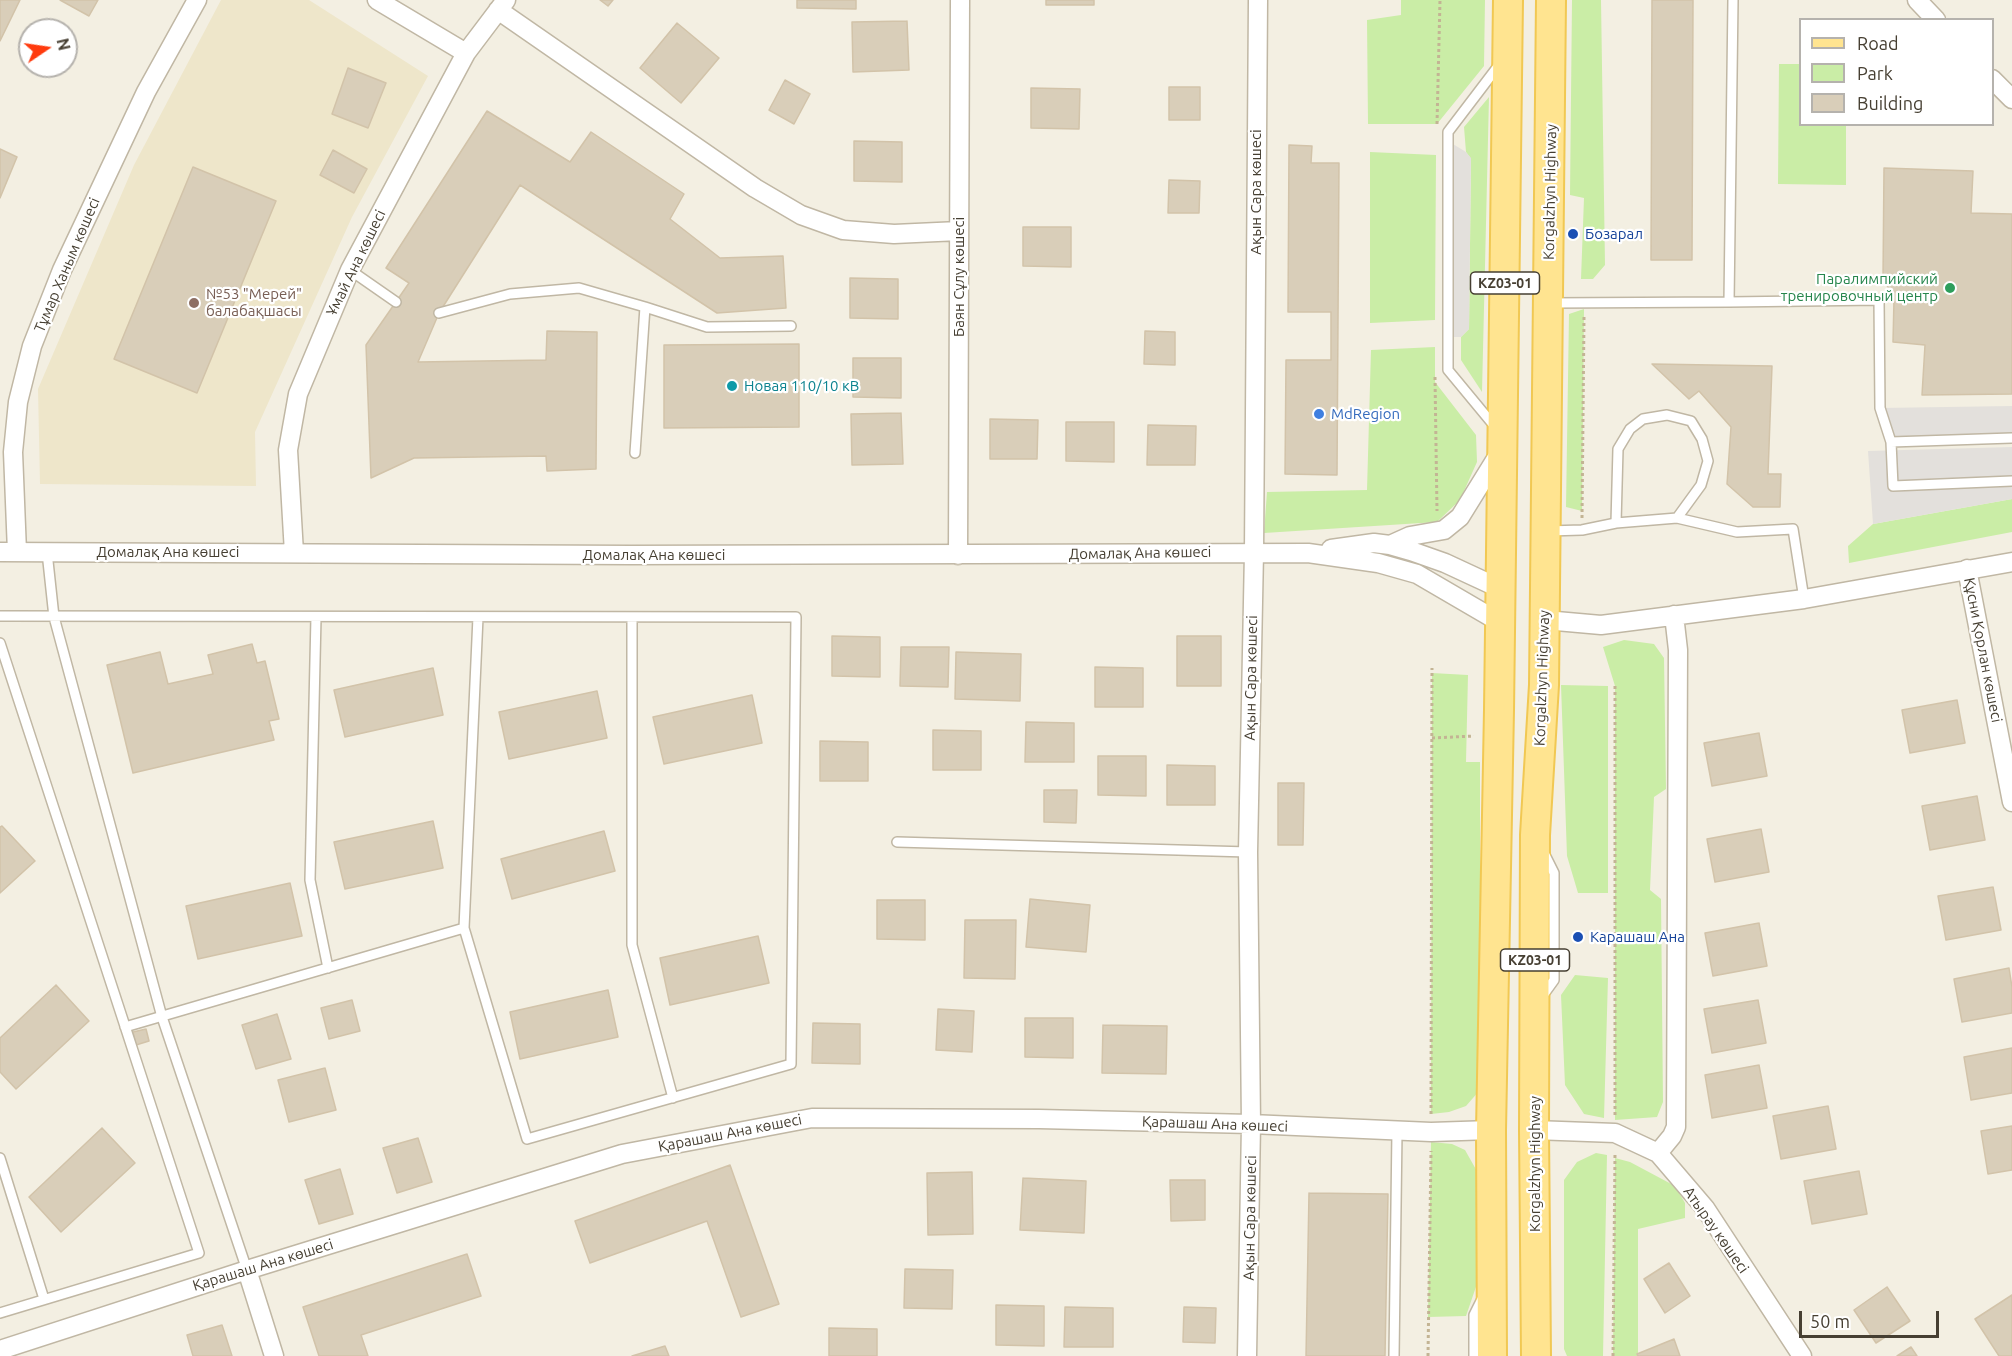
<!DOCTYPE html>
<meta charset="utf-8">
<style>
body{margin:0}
#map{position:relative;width:2012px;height:1356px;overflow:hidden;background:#f3efe2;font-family:Ubuntu,sans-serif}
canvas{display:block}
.legend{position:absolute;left:1799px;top:18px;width:195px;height:108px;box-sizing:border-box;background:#fff;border:2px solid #b5b2ad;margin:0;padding:8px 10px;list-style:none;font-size:18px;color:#463f32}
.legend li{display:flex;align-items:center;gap:12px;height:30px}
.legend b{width:30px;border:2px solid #b5b2ad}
.north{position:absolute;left:18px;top:18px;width:60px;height:60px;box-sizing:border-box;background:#fff;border:2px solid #b5b2ad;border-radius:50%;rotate:77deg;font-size:16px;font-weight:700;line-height:24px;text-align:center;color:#463f32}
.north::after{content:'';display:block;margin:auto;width:21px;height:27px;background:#ff3b0e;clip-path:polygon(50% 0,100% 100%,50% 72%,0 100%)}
.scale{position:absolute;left:1799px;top:1311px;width:140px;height:27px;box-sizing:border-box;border:3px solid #463f32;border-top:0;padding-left:8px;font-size:18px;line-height:21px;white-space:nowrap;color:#463f32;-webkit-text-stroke:4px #fff;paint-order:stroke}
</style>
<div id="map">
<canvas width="2012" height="1356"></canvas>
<ul class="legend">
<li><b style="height:8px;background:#ffe490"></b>Road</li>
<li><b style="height:16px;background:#caeda6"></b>Park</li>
<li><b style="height:16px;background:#d9ceb9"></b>Building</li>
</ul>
<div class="north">N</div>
<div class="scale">50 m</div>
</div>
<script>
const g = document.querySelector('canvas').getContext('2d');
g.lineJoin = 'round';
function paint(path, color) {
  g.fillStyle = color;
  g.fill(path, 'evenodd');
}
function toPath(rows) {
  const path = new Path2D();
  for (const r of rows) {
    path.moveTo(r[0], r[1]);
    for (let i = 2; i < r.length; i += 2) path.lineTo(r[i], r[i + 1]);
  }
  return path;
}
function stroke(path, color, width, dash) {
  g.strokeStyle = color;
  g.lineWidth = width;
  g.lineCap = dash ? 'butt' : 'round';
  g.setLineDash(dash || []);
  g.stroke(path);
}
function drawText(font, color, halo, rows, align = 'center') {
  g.font = font + ' Ubuntu,sans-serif';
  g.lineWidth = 4.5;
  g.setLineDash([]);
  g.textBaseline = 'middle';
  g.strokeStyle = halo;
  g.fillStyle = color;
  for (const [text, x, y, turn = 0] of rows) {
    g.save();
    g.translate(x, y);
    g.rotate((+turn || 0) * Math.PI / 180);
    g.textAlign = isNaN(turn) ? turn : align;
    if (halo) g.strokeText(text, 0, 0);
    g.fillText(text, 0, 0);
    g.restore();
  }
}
paint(toPath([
 [221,0,309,0,428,76,352,217,255,432,256,486,40,484,38,389,134,165]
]), '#eee6ca');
paint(toPath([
 [1401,0,1485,0,1484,66,1437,124,1368,124,1367,20,1401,15],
 [1572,0,1601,0,1605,265,1593,279,1581,279,1584,198,1570,195],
 [1779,64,1800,64,1800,124,1846,125,1846,185,1778,184],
 [1489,97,1482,392,1461,360,1461,337,1469,329,1471,159,1466,152,1464,127],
 [1370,152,1436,155,1435,320,1370,323],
 [1584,309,1582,511,1566,507,1569,314],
 [1435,347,1435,382,1476,435,1477,462,1460,500,1437,522,1264,533,1267,492,1367,490,1371,350],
 [2012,499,2012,532,1849,563,1848,546,1873,524],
 [1624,640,1654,644,1664,658,1666,789,1654,797,1650,890,1661,899,1663,1102,1657,1117,1615,1120,1615,686,1603,647],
 [1432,673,1468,675,1466,762,1480,762,1480,1090,1466,1106,1449,1112,1431,1114],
 [1561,685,1608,686,1608,893,1578,893,1567,856],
 [1575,975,1608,978,1604,1118,1584,1114,1565,1085,1561,995],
 [1431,1142,1452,1144,1465,1150,1478,1173,1479,1278,1466,1316,1428,1317],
 [1596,1153,1607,1155,1603,1356,1567,1356,1564,1349,1564,1180,1577,1162],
 [1615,1158,1630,1162,1675,1186,1685,1203,1685,1218,1638,1229,1638,1356,1613,1356]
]), '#caeda6');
paint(toPath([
 [1448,141,1466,152,1471,158,1469,329,1461,337,1448,337],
 [2012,406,2012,438,1891,442,1880,408],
 [2012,447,2012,499,1873,524,1868,451]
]), '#e3e0dc');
const building = toPath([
 [0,0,20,0,0,41,0,0],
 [60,0,98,0,89,16,60,0],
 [600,0,613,0,608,6,600,0],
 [797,0,856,0,856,9,797,8,797,0],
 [1046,0,1094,0,1094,5,1046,5,1046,0],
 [1652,0,1693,0,1692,260,1651,260,1652,0],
 [907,21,909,70,853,72,852,22,907,21],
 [677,23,719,58,681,103,640,68,677,23],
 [348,68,386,83,368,128,332,114,348,68],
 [785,80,810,94,794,124,769,110,785,80],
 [1169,87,1200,87,1200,120,1169,120,1169,87],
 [1031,88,1080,89,1079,129,1031,128,1031,88],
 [487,111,570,162,591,132,684,194,670,219,720,258,783,256,786,308,717,313,520,185,439,313,418,362,546,360,547,331,597,332,596,469,547,471,546,456,414,458,371,478,366,345,409,283,386,268,487,111],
 [854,141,902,142,902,182,854,181,854,141],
 [1289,145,1312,146,1311,163,1339,163,1337,475,1285,474,1286,360,1331,360,1331,312,1288,312,1289,145],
 [0,149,17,157,0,198,0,149],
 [333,150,367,169,354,193,320,175,333,150],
 [193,167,276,201,197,393,114,359,193,167],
 [1884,168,1973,171,1971,213,2012,214,2012,394,1922,395,1925,345,1893,342,1894,299,1883,278,1884,168],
 [1169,180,1200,181,1199,213,1168,213,1169,180],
 [1023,227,1071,227,1071,267,1023,266,1023,227],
 [850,278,898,279,898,319,850,318,850,278],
 [1145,331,1175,332,1175,365,1144,364,1145,331],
 [799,344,799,427,664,428,664,345,799,344],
 [853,358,901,358,901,398,853,397,853,358],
 [1652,364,1772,366,1768,474,1781,474,1780,507,1753,507,1727,484,1731,427,1699,391,1689,399,1652,364],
 [901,413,903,464,852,465,851,414,901,413],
 [990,419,1038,420,1037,459,990,459,990,419],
 [1066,422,1114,422,1114,462,1066,461,1066,422],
 [1148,425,1196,426,1195,465,1147,465,1148,425],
 [832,636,880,637,880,677,832,676,832,636],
 [1177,636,1221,636,1221,686,1177,686,1177,636],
 [252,644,257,663,265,661,279,719,269,721,274,740,133,773,107,665,160,652,168,684,213,674,208,655,252,644],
 [901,647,949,647,948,687,900,686,901,647],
 [956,652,1021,654,1020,701,955,699,956,652],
 [1095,667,1143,668,1143,707,1095,707,1095,667],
 [433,668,443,715,345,737,334,690,433,668],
 [597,691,607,738,509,759,499,712,597,691],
 [752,695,762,743,664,764,653,717,752,695],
 [1957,700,1965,743,1910,753,1902,710,1957,700],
 [1026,722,1074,723,1074,762,1025,762,1026,722],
 [933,730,981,731,981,770,933,770,933,730],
 [1759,733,1767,776,1712,786,1704,743,1759,733],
 [820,741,868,742,868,781,820,781,820,741],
 [1098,756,1146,756,1146,796,1098,795,1098,756],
 [1167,765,1215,766,1215,805,1167,805,1167,765],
 [1278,783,1304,783,1303,845,1278,845,1278,783],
 [1044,790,1077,790,1076,823,1044,822,1044,790],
 [1977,796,1985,840,1930,850,1922,806,1977,796],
 [433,821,443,868,345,889,334,842,433,821],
 [2,826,35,861,0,893,0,827,2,826],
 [1761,829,1769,872,1715,882,1707,839,1761,829],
 [604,831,615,871,512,899,501,859,604,831],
 [290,883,302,936,198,959,186,906,290,883],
 [1993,887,2001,930,1946,940,1938,896,1993,887],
 [1030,899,1090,905,1086,952,1026,947,1030,899],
 [877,900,925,900,925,940,877,939,877,900],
 [965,920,1016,920,1015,979,964,978,965,920],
 [1759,923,1767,966,1713,976,1705,933,1759,923],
 [758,936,769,983,670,1005,660,958,758,936],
 [2009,968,2012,987,2012,1013,1962,1022,1954,979,2009,968],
 [56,985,89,1021,16,1089,0,1072,0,1038,56,985],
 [608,990,618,1037,520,1059,510,1012,608,990],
 [352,1000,360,1031,329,1039,321,1008,352,1000],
 [1758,1000,1766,1043,1712,1053,1704,1009,1758,1000],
 [938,1009,974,1011,972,1052,936,1050,938,1009],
 [277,1014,291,1059,256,1069,242,1025,277,1014],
 [1025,1018,1073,1018,1073,1058,1025,1057,1025,1018],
 [813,1023,860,1024,860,1064,812,1063,813,1023],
 [1103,1025,1167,1026,1166,1074,1102,1073,1103,1025],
 [146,1029,149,1041,136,1045,133,1032,146,1029],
 [2012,1048,2012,1093,1971,1100,1964,1057,2012,1048],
 [1759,1065,1767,1108,1712,1118,1705,1075,1759,1065],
 [325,1068,336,1110,289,1122,278,1080,325,1068],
 [1828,1106,1836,1149,1781,1159,1773,1116,1828,1106],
 [2012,1126,2012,1170,1988,1174,1981,1131,2012,1126],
 [102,1128,135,1163,61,1232,29,1197,102,1128],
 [418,1138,432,1182,397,1193,383,1148,418,1138],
 [730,1165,779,1304,741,1317,707,1221,590,1263,575,1221,730,1165],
 [340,1169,353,1214,319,1224,305,1180,340,1169],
 [1859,1171,1867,1214,1812,1224,1804,1181,1859,1171],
 [972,1172,973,1234,928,1235,927,1173,972,1172],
 [1023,1178,1086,1181,1084,1233,1020,1230,1023,1178],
 [1170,1180,1205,1180,1205,1220,1171,1221,1170,1180],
 [1309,1193,1388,1194,1385,1356,1306,1356,1309,1193],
 [467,1254,481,1296,361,1335,368,1356,319,1356,303,1307,467,1254],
 [1669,1263,1690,1296,1665,1313,1644,1279,1669,1263],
 [905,1269,953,1270,952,1309,904,1308,905,1269],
 [1887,1287,1910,1321,1876,1343,1854,1310,1887,1287],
 [2012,1295,2012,1356,1999,1356,1975,1319,2012,1295],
 [996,1305,1044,1306,1044,1346,996,1345,996,1305],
 [1065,1307,1113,1308,1113,1347,1064,1347,1065,1307],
 [1184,1307,1216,1308,1215,1343,1183,1342,1184,1307],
 [222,1325,232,1356,193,1356,187,1335,222,1325],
 [829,1328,877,1329,877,1356,829,1356,829,1328],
 [1674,1339,1680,1356,1638,1356,1637,1354,1674,1339],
 [665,1346,669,1356,632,1356,665,1346],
 [1911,1347,1917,1356,1897,1356,1911,1347]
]);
paint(building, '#d9ceb9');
stroke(building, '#d2c3a9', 1.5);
const service = toPath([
 [350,270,396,302],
 [1729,302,1879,300,1880,408,1891,442],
 [1551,303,1729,302,1733,0],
 [645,307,707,327,791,326],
 [439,313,510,294,579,288,645,307,635,453],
 [1496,428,1448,370,1448,132,1499,65],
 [2012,438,1891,442,1893,486,2012,481],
 [1616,523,1618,449,1630,429,1643,419,1667,415,1691,421,1702,439,1708,461,1701,485,1677,518],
 [1548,531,1582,530,1616,523,1677,518,1737,532,1793,529,1804,599],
 [47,552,54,617,162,1017,247,1270],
 [0,616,796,617,791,1064,527,1139,464,928,125,1027],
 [316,617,310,880,328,968],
 [632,617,632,945,673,1098],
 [0,643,199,1253,0,1313],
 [897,842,1248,852],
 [464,928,478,617],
 [1541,998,1554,980,1554,873,1544,853],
 [0,1158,44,1299],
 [1394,1356,1397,1131],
 [1474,1356,1474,1315,1482,1299]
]);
const minor = toPath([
 [377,0,466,53],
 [1917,0,1936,20],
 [498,10,755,188,801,215,843,230,894,234,959,231],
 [1992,79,2012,99],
 [1390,545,1410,536,1444,530,1460,517,1499,454],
 [1331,549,1374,543,1390,545,1411,551,1445,563,1501,589],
 [0,552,631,555,1308,553,1378,563,1417,574,1501,623],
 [17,552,13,452,18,402,32,346,62,270,146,92,197,0],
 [294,553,288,450,298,394,350,270,466,53,506,0],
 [958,555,960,0],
 [1967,569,2012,802],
 [1545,620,1601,625,1804,599,2012,562],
 [1534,1130,1615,1133,1658,1153,1705,1208,1802,1356],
 [1658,1153,1672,1136,1676,1127,1678,650,1674,615],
 [247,1270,274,1356],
 [0,1350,247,1270,622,1154,812,1118,1039,1119,1251,1124,1431,1132,1491,1130],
 [1247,1356,1251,1124,1248,852,1254,552,1258,0]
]);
const primary = toPath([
 [1492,1356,1491,1130,1499,710,1508,0],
 [1536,1356,1534,1130,1535,835,1544,685,1551,0]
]);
stroke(service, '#c0b7a4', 12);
stroke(minor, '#c0b7a4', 21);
stroke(primary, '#f1c853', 32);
stroke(toPath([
 [1437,124,1440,0],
 [1435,377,1437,511],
 [1582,518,1584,317],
 [1615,686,1615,1116],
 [1432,738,1474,736],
 [1431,1114,1432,668],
 [1428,1356,1431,1151],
 [1613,1356,1615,1154]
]), '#c3b494', 3, [3, 3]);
stroke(service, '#fff', 9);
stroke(minor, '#fff', 18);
stroke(primary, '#ffe490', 28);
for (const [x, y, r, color] of [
 [1573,234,6,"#1a4fb4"],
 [1950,288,6,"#2e9e5b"],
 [194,303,6,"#8d6e63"],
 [732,386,6,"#0f9aa8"],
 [1319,414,6,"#3f7fe0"],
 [1578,937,6,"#1a4fb4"]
]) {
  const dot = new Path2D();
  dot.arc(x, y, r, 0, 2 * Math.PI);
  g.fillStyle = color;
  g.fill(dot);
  stroke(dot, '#fff', 2);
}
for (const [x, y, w] of [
 [1505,283,69],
 [1535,960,69]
]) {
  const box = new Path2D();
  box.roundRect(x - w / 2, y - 11, w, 22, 4.5);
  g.fillStyle = '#fff';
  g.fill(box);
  stroke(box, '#463f32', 1.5);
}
drawText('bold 14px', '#463f32', null, [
 ["KZ03-01",1505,283],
 ["KZ03-01",1535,960]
]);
drawText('15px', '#463f32', '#fff', [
 ["Ақын Сара көшесі",1256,192,-90],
 ["Korgalzhyn Highway",1550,192,-89],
 ["Ұмай Ана көшесі",356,263,-64],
 ["Тұмар Ханым көшесі",67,265,-67],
 ["Баян Сұлу көшесі",959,277,-90],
 ["Домалақ Ана көшесі",168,552],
 ["Домалақ Ана көшесі",1140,553,-1],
 ["Домалақ Ана көшесі",654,555],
 ["Құсни Қорлан көшесі",1983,650,79],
 ["Ақын Сара көшесі",1251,678,-89],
 ["Korgalzhyn Highway",1542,678,-88],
 ["Қарашаш Ана көшесі",1215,1124,2],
 ["Қарашаш Ана көшесі",730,1133,-11],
 ["Korgalzhyn Highway",1535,1164,-90],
 ["Ақын Сара көшесі",1250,1218,-89],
 ["Атырау көшесі",1716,1230,55],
 ["Қарашаш Ана көшесі",263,1265,-17]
]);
drawText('15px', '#164399', '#fff', [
 ["Бозарал",1585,234],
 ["Карашаш Ана",1590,937]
], 'left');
drawText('15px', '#27864d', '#fff', [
 ["Паралимпийский",1938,279],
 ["тренировочный центр",1938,296]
], 'right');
drawText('15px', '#785e54', '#fff', [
 ["№53 \"Мерей\"",206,294],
 ["балабақшасы",206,311]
], 'left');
drawText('15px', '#0d838f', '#fff', [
 ["Новая 110/10 кВ",744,386]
], 'left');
drawText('15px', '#366cbe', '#fff', [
 ["MdRegion",1331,414]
], 'left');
</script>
